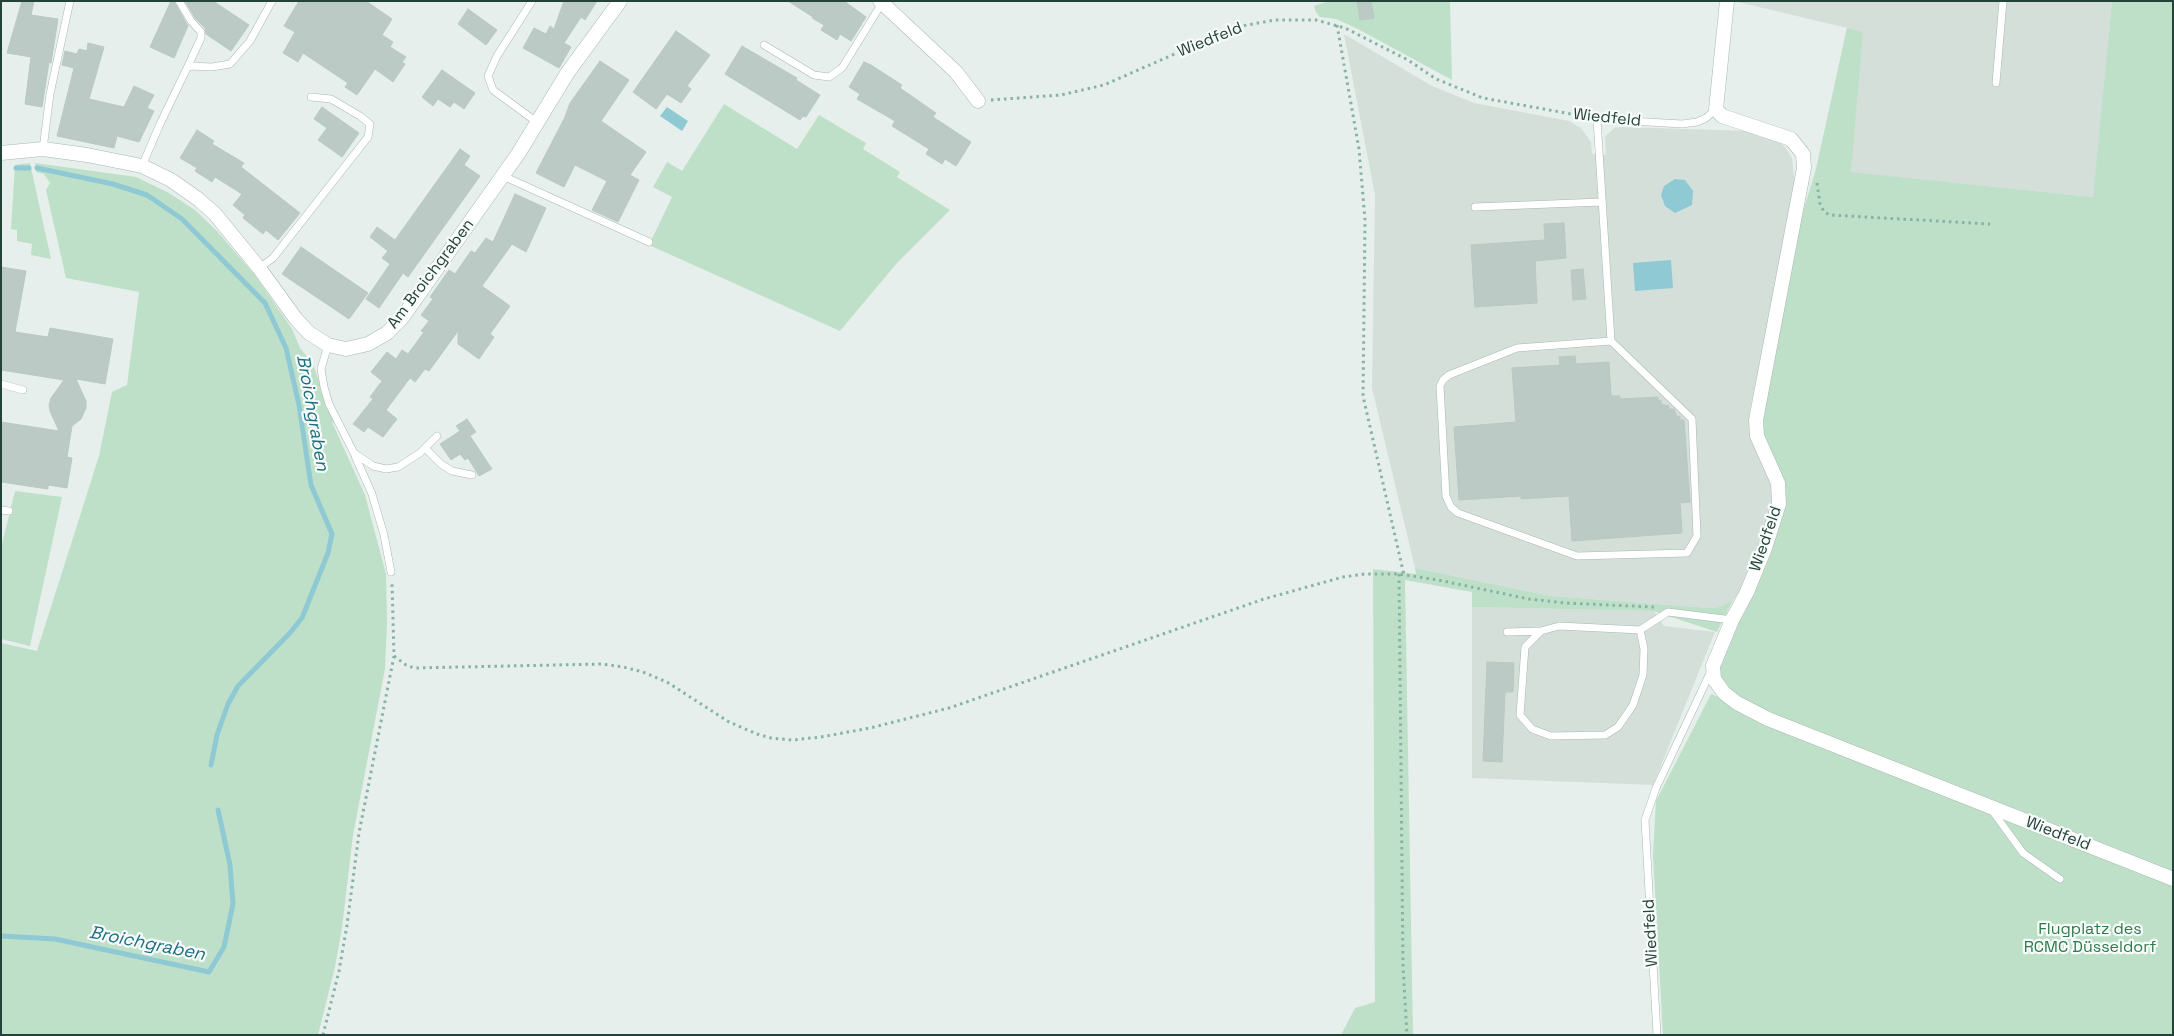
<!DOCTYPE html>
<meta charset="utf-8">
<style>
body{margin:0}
#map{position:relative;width:2174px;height:1036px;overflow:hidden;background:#e6efeb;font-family:"Space Grotesk",sans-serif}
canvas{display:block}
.frame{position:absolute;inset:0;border:2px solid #24423a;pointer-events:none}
</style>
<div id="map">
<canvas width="2174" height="1036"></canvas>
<div class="frame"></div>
</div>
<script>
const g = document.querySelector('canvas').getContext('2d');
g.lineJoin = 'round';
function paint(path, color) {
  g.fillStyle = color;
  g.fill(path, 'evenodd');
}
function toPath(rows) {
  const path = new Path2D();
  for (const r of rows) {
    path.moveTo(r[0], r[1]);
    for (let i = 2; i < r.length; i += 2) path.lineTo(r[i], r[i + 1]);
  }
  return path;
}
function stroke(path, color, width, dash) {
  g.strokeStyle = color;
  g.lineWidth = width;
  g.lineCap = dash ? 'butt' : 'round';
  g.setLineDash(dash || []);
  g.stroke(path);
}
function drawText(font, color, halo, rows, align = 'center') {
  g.font = font + ' "Space Grotesk",sans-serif';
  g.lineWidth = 4.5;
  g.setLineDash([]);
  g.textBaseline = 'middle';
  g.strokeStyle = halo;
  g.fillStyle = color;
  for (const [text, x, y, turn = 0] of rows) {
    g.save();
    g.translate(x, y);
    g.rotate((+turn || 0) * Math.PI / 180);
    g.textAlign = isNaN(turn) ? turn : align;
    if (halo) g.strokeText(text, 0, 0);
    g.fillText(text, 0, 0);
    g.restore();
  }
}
paint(toPath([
 [1734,1,2112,1,2094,197,1816,169,1847,28],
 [1344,34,1432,86,1474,103,1569,121,1581,128,1591,142,1592,154,1606,155,1605,137,1614,128,1620,127,1751,131,1776,139,1785,147,1792,158,1795,187,1749,414,1749,430,1752,443,1771,484,1772,508,1744,586,1733,600,1719,607,1710,608,1551,596,1415,568,1372,388,1375,195],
 [1472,607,1654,611,1664,626,1715,632,1653,785,1472,778]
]), '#d4dfda');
paint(toPath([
 [1329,1,1450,1,1452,80,1356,28,1336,19,1320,17,1316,12,1314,6],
 [2112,1,2173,1,2173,875,1767,715,1734,695,1721,682,1719,663,1780,520,1763,433,1764,389,1802,215,1816,169,1847,28,1863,32,1851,172,2093,197],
 [724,104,797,149,819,115,866,143,863,149,900,172,897,177,950,210,897,263,840,331,649,245,672,197,653,187,667,162,682,171],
 [30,163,51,259,31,255,32,244,17,241,17,230,11,229,15,165],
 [35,163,136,177,169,193,195,210,216,230,254,274,292,329,300,348,313,364,323,393,337,425,332,422,365,495,386,574,387,624,385,669,353,835,342,928,335,967,318,1035,1,1035,1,643,37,651,99,456,112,392,127,385,139,292,66,278,46,190,50,183,44,174,36,172],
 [15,491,62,497,30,646,1,639,1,548],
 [1415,568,1551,596,1710,608,1719,607,1733,600,1717,632,1653,611,1472,607,1472,592,1405,580,1413,1035,1341,1035,1355,1008,1375,1002,1373,569,1416,574],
 [1711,694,2173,882,2173,1035,1663,1035,1653,855,1656,801]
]), '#bfe0c8');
paint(toPath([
 [667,107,688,121,682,131,660,116],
 [1675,179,1685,180,1693,191,1692,205,1675,213,1665,206,1661,195,1664,186],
 [1671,260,1673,288,1635,291,1633,263]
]), '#8ec9d4');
stroke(toPath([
 [16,168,29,168],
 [37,168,113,184,147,195,182,219,265,303,286,348,299,405,311,485,332,534,328,553,302,618,289,634,238,686,228,704,217,735,211,765],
 [1,936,55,939,209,972,224,947,233,904,230,865,218,810]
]), '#8ec9d4', 5);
const building = toPath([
 [22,1,34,1,31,15,58,19,51,63,49,62,42,107,25,104,31,57,7,53,22,1],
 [171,1,174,1,188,26,174,58,150,47,171,1],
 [185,1,213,1,249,25,231,51,206,34,205,28,195,18,185,1],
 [299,1,366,1,392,19,382,35,393,42,390,47,406,57,402,62,405,64,393,82,375,69,357,95,345,87,348,83,303,53,298,62,283,53,295,32,284,26,299,1],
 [564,1,597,1,585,20,581,17,564,43,571,47,559,68,523,48,534,28,546,34,550,26,554,29,564,1],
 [788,1,844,1,866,17,851,41,840,34,837,40,821,30,824,25,812,18,813,17,788,1],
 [1357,1,1371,1,1374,18,1360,20,1357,1],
 [468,9,497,30,486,45,458,24,468,9],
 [676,31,710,55,687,86,691,89,681,103,667,94,656,109,633,92,676,31],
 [88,43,104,47,89,99,124,107,134,86,154,95,147,108,154,111,139,142,117,136,114,148,57,136,74,68,62,65,65,51,77,54,79,49,87,51,88,43],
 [742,46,797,78,796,80,820,95,806,117,803,116,800,120,725,74,742,46],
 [600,61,629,80,601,121,646,152,630,175,639,180,618,222,592,210,607,181,575,165,564,187,536,173,565,117,570,103,600,61],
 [864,62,871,65,902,85,900,88,936,113,933,117,971,142,956,166,945,159,942,164,926,154,929,149,892,126,895,121,857,99,860,94,849,87,864,62],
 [442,70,475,93,464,109,454,102,450,107,438,99,433,106,422,97,442,70],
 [322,107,359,133,342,157,318,140,327,128,314,119,322,107],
 [197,130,214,141,212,144,244,163,241,167,300,213,278,240,266,230,263,234,243,218,245,215,233,205,242,194,215,177,212,182,195,171,197,168,180,158,197,130],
 [460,149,470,156,464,165,480,176,408,277,403,273,379,308,366,299,390,264,382,258,388,251,370,237,377,227,395,240,460,149],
 [515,194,546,208,526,252,512,244,482,286,510,306,490,334,494,337,490,343,479,359,458,344,458,331,429,371,425,369,415,382,410,378,386,410,397,419,383,437,368,427,364,432,353,424,373,399,370,397,382,381,371,372,387,352,396,359,402,350,408,354,424,332,421,331,429,321,421,315,433,299,430,297,449,270,455,274,471,251,475,253,486,238,493,242,515,194],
 [1564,223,1566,258,1535,261,1537,303,1475,307,1471,245,1545,240,1544,224,1564,223],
 [301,247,368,293,349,319,282,274,301,247],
 [1,267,26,271,15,332,48,337,50,328,113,339,105,384,76,379,86,401,86,408,81,419,72,426,67,457,72,458,67,488,48,485,48,489,1,482,1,422,59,431,50,411,49,405,51,398,64,380,1,370,1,267],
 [1583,269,1586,299,1573,300,1571,270,1583,269],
 [1575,356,1576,364,1609,362,1611,396,1620,396,1620,399,1658,397,1658,401,1661,400,1661,404,1669,406,1669,409,1674,409,1677,417,1680,416,1680,420,1684,420,1690,502,1680,503,1682,533,1572,541,1569,496,1521,499,1521,496,1459,500,1454,427,1516,422,1512,368,1560,365,1559,357,1575,356],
 [467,419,476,432,470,436,492,469,479,476,468,458,465,460,460,454,451,460,440,444,460,431,456,426,467,419],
 [1487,662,1514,663,1513,692,1505,692,1502,762,1483,761,1487,662]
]);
paint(building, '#bbcac4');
stroke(building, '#b8c9c2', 1);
const service = toPath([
 [179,1,191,21,201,32,201,38,188,66],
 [532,1,497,56,488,76,493,90,538,123],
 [764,45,814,75,829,77,842,68,882,3],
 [1996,83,2003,1],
 [43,149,50,94,70,1],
 [142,166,160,124,188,66,212,67,230,64,250,41,272,1],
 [503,176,649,242],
 [1475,207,1601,202],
 [259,268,273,258,368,137,370,124,360,116,331,99,311,97],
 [1611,341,1692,419,1697,536,1687,553,1577,556,1458,513,1451,507,1446,496,1440,386,1443,380,1449,375,1517,348,1611,341,1597,119,1682,124,1697,122,1706,118,1716,109],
 [328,345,321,369,324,387,329,404,354,453,373,466,386,469,398,467,420,453,437,436],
 [1,384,23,390],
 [425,448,441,464,452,471,472,475],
 [355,456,372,494,384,535,391,572],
 [1,510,9,511],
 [1640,630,1644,649,1643,675,1633,705,1618,727,1605,735,1551,736,1532,729,1520,715,1525,647,1541,631,1559,626,1640,630,1668,612,1732,620],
 [1507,632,1541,631],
 [1991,809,2023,853,2060,879],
 [1657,1035,1645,820,1656,788,1711,671]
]);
const minor = toPath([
 [880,1,956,72,978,101],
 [1727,1,1716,109,1722,116,1791,139,1803,154,1804,168,1756,420,1757,436,1778,483,1779,504,1765,548,1747,592,1732,620,1713,666,1714,679,1724,693,1737,703,1768,719,2173,879],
 [1,153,43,149,87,155,142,166,171,180,198,199,215,214,259,268,296,319,309,333,328,345,346,349,368,344,387,333,402,318,518,154,568,72,620,1]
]);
stroke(service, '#a8b8b2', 8);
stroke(minor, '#a8b8b2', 15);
stroke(toPath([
 [1337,25,1359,149,1365,220,1363,396,1404,575],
 [991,100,1061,95,1104,85,1236,27,1275,20,1316,20,1345,28,1408,60,1436,79,1483,98,1588,117],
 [1817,183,1820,204,1824,212,1830,215,1990,224],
 [1399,574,1403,966,1407,1035],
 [394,656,406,665,414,668,602,664,623,667,643,672,667,682,729,722,757,734,771,738,792,740,821,737,870,728,949,708,1264,599,1343,577,1365,574,1399,574,1438,580,1529,599,1565,603,1654,607],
 [323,1035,339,971,347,925,359,833,394,656,392,582]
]), '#86b3a5', 3, [2.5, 4]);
stroke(service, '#fff', 7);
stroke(minor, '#fff', 14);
drawText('16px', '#24423a', '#f7fbf9', [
 ["Wiedfeld",1210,40,-22],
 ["Wiedfeld",1607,118,6],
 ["Am Broichgraben",431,274,-53],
 ["Wiedfeld",1766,539,-71],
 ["Wiedfeld",2058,834,21],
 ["Wiedfeld",1651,933,-93]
]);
drawText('16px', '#2d7a4b', '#f7fbf9', [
 ["Flugplatz des",2090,930],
 ["RCMC Düsseldorf",2090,948]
]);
drawText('italic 18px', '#1c6f80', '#f7fbf9', [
 ["Broichgraben",312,413,80],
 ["Broichgraben",147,944,11]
]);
</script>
